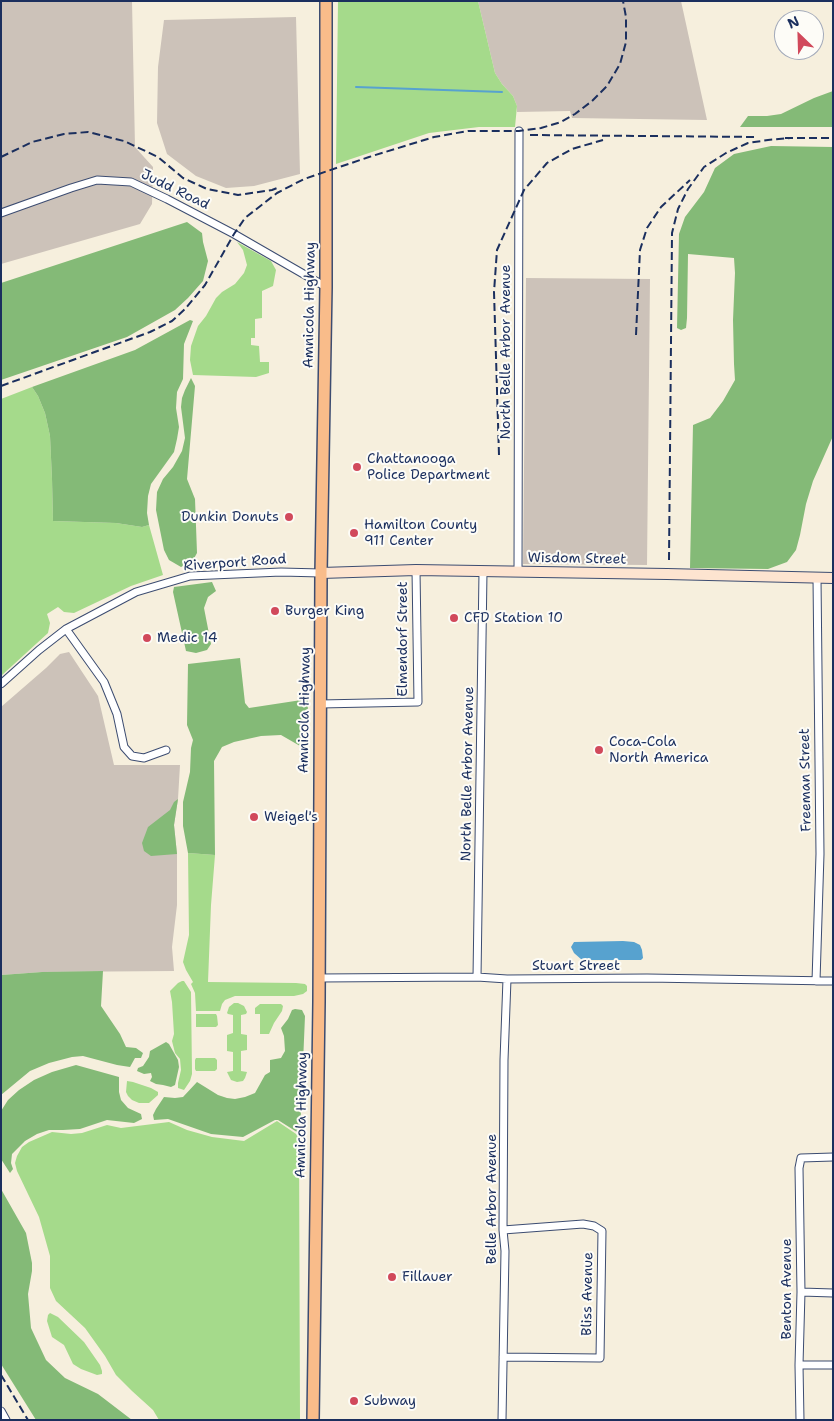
<!DOCTYPE html>
<style>
body{margin:0}
#map{position:relative;width:834px;height:1421px;overflow:hidden;background:#f6efdd;font-family:"Shantell Sans",sans-serif}
canvas{display:block}
.frame{position:absolute;inset:0;border:2px solid #1b2f5e;pointer-events:none}
.north{position:absolute;left:774px;top:10px;width:50px;height:50px;box-sizing:border-box;background:#fdfcf7;border:1px solid #a3aaba;border-radius:50%;rotate:336deg;font-size:14px;font-weight:700;line-height:20px;text-align:center;color:#1b2f5e}
.north::after{content:'';display:block;margin:auto;width:18px;height:22px;background:#d1495b;clip-path:polygon(50% 0,100% 100%,50% 72%,0 100%)}
</style>
<div id="map">
<canvas width="834" height="1421"></canvas>
<div class="frame"></div>
<div class="north">N</div>
</div>
<script>
const g = document.querySelector('canvas').getContext('2d');
g.lineJoin = 'round';
function paint(path, color) {
  g.fillStyle = color;
  g.fill(path, 'evenodd');
}
function toPath(rows) {
  const path = new Path2D();
  for (const r of rows) {
    path.moveTo(r[0], r[1]);
    for (let i = 2; i < r.length; i += 2) path.lineTo(r[i], r[i + 1]);
  }
  return path;
}
function stroke(path, color, width, dash) {
  g.strokeStyle = color;
  g.lineWidth = width;
  g.lineCap = dash ? 'butt' : 'round';
  g.setLineDash(dash || []);
  g.stroke(path);
}
function drawText(font, color, halo, rows, align = 'center') {
  g.font = font + ' "Shantell Sans",sans-serif';
  g.lineWidth = 4;
  g.setLineDash([]);
  g.textBaseline = 'middle';
  g.strokeStyle = halo;
  g.fillStyle = color;
  for (const [text, x, y, turn = 0] of rows) {
    g.save();
    g.translate(x, y);
    g.rotate((+turn || 0) * Math.PI / 180);
    g.textAlign = isNaN(turn) ? turn : align;
    if (halo) g.strokeText(text, 0, 0);
    g.fillText(text, 0, 0);
    g.restore();
  }
}
paint(toPath([
 [1,1,132,1,135,147,153,167,152,204,140,224,1,264],
 [478,1,681,1,707,120,572,118,570,111,517,112,517,106,513,96,502,84,495,73],
 [296,17,300,174,254,186,226,188,196,176,167,154,157,123,158,67,164,20],
 [526,278,650,279,647,565,523,564],
 [69,652,98,696,114,765,180,765,178,799,174,825,177,854,177,905,172,947,174,971,42,972,1,975,1,707,46,668,60,654]
]), '#ccc2b9');
paint(toPath([
 [338,1,478,1,495,73,502,84,513,96,517,106,515,127,479,127,429,133,336,164],
 [237,242,271,261,276,270,273,286,262,291,262,318,255,319,255,338,251,338,251,345,259,346,260,362,269,362,269,373,256,377,193,375,190,360,191,346,198,326,206,316,216,298,222,292,235,284,244,273,247,265,243,250],
 [32,387,38,396,45,413,50,436,52,479,53,521,116,523,142,527,149,525,163,575,131,586,74,613,64,612,58,607,47,614,50,623,48,633,1,676,1,399],
 [188,853,215,855,211,905,208,982,296,983,305,984,307,986,307,991,303,994,294,996,235,996,225,1000,222,1004,220,1011,196,1011,195,993,191,984,193,982,186,970,183,962,189,935],
 [182,981,184,981,191,992,192,1074,190,1081,184,1090,178,1088,178,1083,181,1070,180,1059,175,1053,172,1041,174,1034,172,1002,170,991,178,983],
 [234,1003,238,1003,244,1006,247,1012,246,1014,241,1015,241,1034,247,1035,247,1050,241,1051,241,1071,247,1072,245,1078,243,1081,237,1082,231,1080,227,1072,233,1071,233,1052,227,1051,227,1035,233,1033,233,1015,228,1014,227,1013,229,1007],
 [260,1004,281,1004,283,1006,282,1011,274,1023,269,1034,260,1034,260,1014,255,1014,255,1008],
 [196,1014,216,1014,217,1016,218,1025,216,1027,196,1027],
 [196,1058,215,1058,217,1060,217,1069,215,1071,196,1071,195,1069,195,1060],
 [127,1081,133,1082,151,1088,158,1092,158,1095,149,1103,139,1103,132,1100,128,1096,126,1092],
 [277,1121,299,1136,300,1420,159,1420,153,1410,132,1391,116,1375,105,1356,85,1328,56,1301,50,1288,50,1256,39,1217,17,1171,15,1163,17,1156,22,1147,29,1142,52,1132,71,1134,82,1133,107,1125,121,1128,169,1122,187,1130,212,1137,244,1141],
 [50,1313,58,1317,84,1342,100,1365,102,1371,102,1374,97,1375,81,1369,73,1364,64,1345,52,1337,47,1321,48,1315]
]), '#a5da8b');
paint(toPath([
 [833,91,833,127,740,127,748,116,767,116,781,114,814,98],
 [771,146,833,147,833,436,813,481,806,504,800,535,796,550,787,562,768,569,690,568,693,425,710,418,723,401,735,380,734,364,733,320,735,273,734,258,688,254,687,318,686,328,681,330,677,328,679,234,685,217,704,192,715,168,734,154],
 [187,222,202,233,203,242,208,261,203,281,188,298,175,310,127,337,1,380,1,283],
 [190,320,193,321,184,344,183,379,177,392,176,408,179,427,177,439,174,452,151,484,148,496,147,513,149,525,142,527,116,523,53,521,52,479,50,436,45,413,38,396,32,387,135,350],
 [191,378,195,386,187,479,195,499,197,553,192,562,181,567,169,560,164,550,156,510,157,492,163,479,173,467,182,451,185,438,181,407,182,398,185,390],
 [212,582,216,591,208,597,204,608,211,644,207,650,196,653,186,651,173,592,174,587],
 [240,658,245,703,249,708,308,699,307,750,281,735,261,736,234,742,222,747,214,761,215,855,188,853,183,826,183,802,190,772,191,748,193,740,187,725,188,664],
 [178,799,174,825,177,854,151,856,144,851,142,843,148,827,170,810,174,802],
 [103,971,101,1006,120,1034,126,1047,136,1048,143,1053,141,1058,135,1058,130,1067,117,1065,83,1056,72,1057,49,1063,30,1071,1,1095,1,975,42,972],
 [295,1009,302,1010,305,1016,300,1134,278,1120,275,1120,243,1137,211,1134,168,1119,154,1120,153,1115,156,1109,164,1097,175,1098,183,1097,197,1082,218,1095,227,1098,235,1099,245,1097,255,1093,265,1075,270,1072,270,1060,281,1058,285,1051,284,1036,281,1028,288,1019,292,1010],
 [166,1042,169,1044,178,1060,179,1067,175,1085,171,1087,163,1085,156,1084,150,1081,152,1077,151,1073,144,1074,137,1071,138,1068,143,1066,149,1057,150,1051],
 [76,1065,119,1077,119,1092,121,1100,128,1108,141,1114,142,1119,134,1123,107,1120,80,1129,63,1130,49,1130,37,1134,25,1141,12,1154,11,1163,13,1169,10,1173,1,1159,1,1111,8,1100,19,1090,34,1080,52,1072],
 [1,1189,26,1233,32,1263,32,1271,28,1294,31,1328,46,1360,65,1378,98,1394,132,1420,36,1420,1,1364]
]), '#84ba77');
paint(toPath([
 [623,941,634,942,640,945,642,950,643,958,641,960,582,960,574,953,571,947,574,942]
]), '#57a2cf');
stroke(toPath([
 [356,87,502,92]
]), '#57a2cf', 2);
const street = toPath([
 [1,213,71,188,97,180,131,182,167,199,234,234,326,287],
 [518,572,519,131],
 [66,629,104,682,117,714,124,747,132,756,144,758,166,750],
 [1,684,39,650,66,629,136,592,190,576,281,572,321,573],
 [320,704,418,702,416,570],
 [477,977,483,572],
 [319,978,477,977,507,979,647,978,833,981],
 [816,981,820,854,817,578],
 [801,1292,833,1293],
 [503,1357,600,1358,602,1231,594,1226,583,1224,503,1230],
 [799,1365,833,1365],
 [1,1411,6,1420],
 [502,1420,505,1251,503,1230,504,1060,507,979],
 [800,1420,799,1365,801,1292,799,1168,801,1158,833,1157]
]);
const secondary = toPath([
 [321,573,416,570,667,574,833,578]
]);
const primary = toPath([
 [313,1420,319,1002,321,573,326,287,326,1]
]);
stroke(street, '#3c4c71', 9);
stroke(secondary, '#3c4c71', 12);
stroke(primary, '#3c4c71', 14);
stroke(street, '#fff', 7);
stroke(secondary, '#fde4d0', 10);
stroke(primary, '#f9bc8a', 11);
stroke(toPath([
 [530,135,758,137],
 [785,138,833,138],
 [1,157,32,142,64,134,88,132,124,141,158,157,183,178,207,189,238,195,272,190,280,187],
 [636,335,640,250,647,228,661,207,690,180],
 [1,386,150,332,172,321,185,309,205,285,234,234,245,218,277,193,304,179,369,157,434,137,468,131,519,131,541,128,561,122,575,114,592,101,607,86,620,64,626,42,626,17,623,1],
 [499,455,494,292,497,250,524,190,547,163,572,149,603,140],
 [669,560,672,233,678,209,688,189,704,167,726,153,748,143,768,140,790,138],
 [1,1375,28,1420]
]), '#1b2f5e', 2, [8, 4]);
for (const [x, y, r, color] of [
 [357,467,5,"#d1495b"],
 [289,517,5,"#d1495b"],
 [354,533,5,"#d1495b"],
 [275,611,5,"#d1495b"],
 [454,618,5,"#d1495b"],
 [147,638,5,"#d1495b"],
 [599,750,5,"#d1495b"],
 [254,817,5,"#d1495b"],
 [392,1277,5,"#d1495b"],
 [354,1401,5,"#d1495b"]
]) {
  const dot = new Path2D();
  dot.arc(x, y, r, 0, 2 * Math.PI);
  g.fillStyle = color;
  g.fill(dot);
  stroke(dot, '#fdfcf7', 2);
}
drawText('14px', '#1b2f5e', '#fdfcf7', [
 ["Judd Road",175,190,26],
 ["Amnicola Highway",310,305,-89],
 ["North Belle Arbor Avenue",506,352,-90],
 ["Wisdom Street",577,559,1],
 ["Riverport Road",235,563,-4],
 ["Elmendorf Street",403,639,-90],
 ["Amnicola Highway",305,710,-89],
 ["North Belle Arbor Avenue",468,774,-89],
 ["Freeman Street",806,780,-91],
 ["Stuart Street",576,966],
 ["Amnicola Highway",302,1115,-89],
 ["Belle Arbor Avenue",492,1199,-90],
 ["Benton Avenue",787,1289,-90],
 ["Bliss Avenue",588,1294,-89]
]);
drawText('14px', '#1b2f5e', '#fdfcf7', [
 ["Chattanooga",367,459],
 ["Police Department",367,475],
 ["Dunkin Donuts",279,517,"right"],
 ["Hamilton County",364,525],
 ["911 Center",364,541],
 ["Burger King",285,611],
 ["CFD Station 10",464,618],
 ["Medic 14",157,638],
 ["Coca-Cola",609,742],
 ["North America",609,758],
 ["Weigel's",264,817],
 ["Fillauer",402,1277],
 ["Subway",364,1401]
], 'left');
</script>
